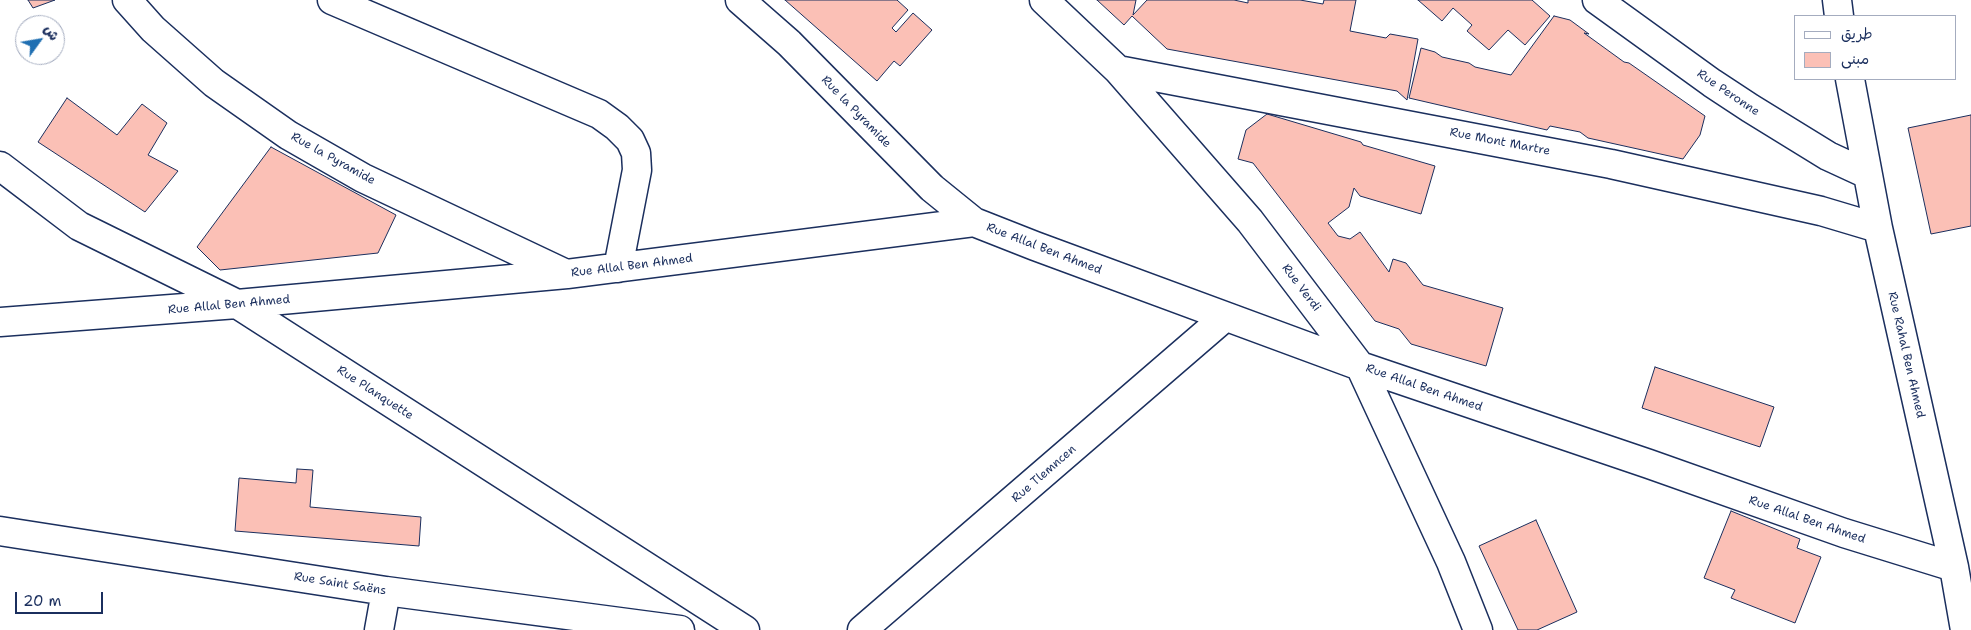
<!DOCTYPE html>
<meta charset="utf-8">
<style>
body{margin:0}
#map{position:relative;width:1971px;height:630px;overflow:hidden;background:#fff;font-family:"Shantell Sans","Playpen Sans Arabic",sans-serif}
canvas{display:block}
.legend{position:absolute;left:1794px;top:15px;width:162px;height:65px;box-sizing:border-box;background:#fff;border:1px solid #a4acbf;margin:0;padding:6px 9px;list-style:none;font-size:15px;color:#1b2f5e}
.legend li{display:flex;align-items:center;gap:10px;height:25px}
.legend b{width:25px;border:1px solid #a4acbf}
.north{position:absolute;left:15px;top:15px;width:50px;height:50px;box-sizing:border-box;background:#fff;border:1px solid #a4acbf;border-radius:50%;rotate:58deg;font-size:14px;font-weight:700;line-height:20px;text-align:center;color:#1b2f5e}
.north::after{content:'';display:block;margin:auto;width:18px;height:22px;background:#1f6fb2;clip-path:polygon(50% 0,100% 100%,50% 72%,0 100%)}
.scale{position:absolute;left:15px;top:592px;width:88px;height:22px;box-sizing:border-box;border:2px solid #1b2f5e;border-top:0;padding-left:6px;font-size:15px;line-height:18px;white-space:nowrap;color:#1b2f5e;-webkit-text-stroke:4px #fff;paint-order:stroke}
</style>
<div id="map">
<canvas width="1971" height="630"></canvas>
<ul class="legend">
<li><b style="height:6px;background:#fff"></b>طريق</li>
<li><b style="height:14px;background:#fbc0b6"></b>مبنى</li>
</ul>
<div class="north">ش</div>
<div class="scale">20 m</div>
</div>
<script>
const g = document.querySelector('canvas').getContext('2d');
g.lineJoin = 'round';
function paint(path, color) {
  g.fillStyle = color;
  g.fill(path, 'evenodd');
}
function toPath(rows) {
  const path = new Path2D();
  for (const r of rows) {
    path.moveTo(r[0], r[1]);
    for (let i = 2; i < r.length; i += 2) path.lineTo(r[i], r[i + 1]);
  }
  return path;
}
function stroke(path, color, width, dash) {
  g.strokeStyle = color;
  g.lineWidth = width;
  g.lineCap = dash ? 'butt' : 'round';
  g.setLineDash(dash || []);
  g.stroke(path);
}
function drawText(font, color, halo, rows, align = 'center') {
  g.font = font + ' "Shantell Sans",sans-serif';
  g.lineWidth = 5;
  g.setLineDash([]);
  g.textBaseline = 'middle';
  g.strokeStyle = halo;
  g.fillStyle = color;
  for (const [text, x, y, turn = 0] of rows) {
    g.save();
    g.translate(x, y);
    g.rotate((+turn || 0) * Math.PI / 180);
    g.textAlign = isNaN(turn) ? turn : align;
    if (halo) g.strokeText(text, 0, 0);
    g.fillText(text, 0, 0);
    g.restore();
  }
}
const building = toPath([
 [28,0,55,0,33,8,28,0],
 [785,0,897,0,908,10,892,28,896,32,913,13,932,30,900,66,894,61,877,81,785,0],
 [1097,0,1136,0,1133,15,1147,0,1234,0,1248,3,1248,0,1300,0,1323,4,1324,0,1356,0,1350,31,1386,38,1390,34,1418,39,1407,100,1397,91,1167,49,1132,16,1124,25,1097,0],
 [1418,0,1532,0,1550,16,1525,45,1508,30,1489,50,1467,31,1472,25,1453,8,1442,21,1418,0],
 [1554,16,1570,20,1589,34,1584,33,1624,62,1629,63,1705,116,1700,135,1683,159,1588,138,1580,132,1550,126,1547,130,1409,98,1421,48,1435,52,1442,57,1469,63,1475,67,1511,75,1554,16],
 [67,98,117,135,142,104,167,123,148,155,178,171,145,212,38,142,67,98],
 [1267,114,1361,142,1363,145,1435,166,1421,214,1360,196,1354,188,1349,207,1328,223,1338,236,1350,239,1360,232,1389,272,1393,259,1406,263,1423,285,1503,308,1486,366,1411,344,1399,329,1375,321,1253,163,1238,159,1246,130,1267,114],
 [1971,115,1971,226,1931,234,1908,128,1971,115],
 [271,147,396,215,378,253,220,270,197,247,271,147],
 [1655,367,1774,407,1760,447,1642,408,1655,367],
 [297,469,313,470,310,507,421,517,419,546,235,531,239,478,296,483,297,469],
 [1731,511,1800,539,1797,548,1821,557,1795,623,1731,598,1735,590,1704,578,1731,511],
 [1536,520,1577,612,1537,630,1518,630,1479,546,1536,520]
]);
paint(building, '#fbc0b6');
stroke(building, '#1b2f5e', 1);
const minor = toPath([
 [127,0,153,29,214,83,288,135,363,178,566,274],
 [332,0,599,114,617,127,630,140,636,153,637,170,618,268],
 [740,0,789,43,932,188,974,222],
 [1044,0,1118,70,1250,221,1360,366,1451,562,1478,630],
 [1597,0,1712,83,1750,108,1828,156,1867,174],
 [1837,0,1839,16],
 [1118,70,1611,164,1821,211,1878,228],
 [1850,79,1878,228,1954,567,1965,630],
 [0,166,79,226,237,304,745,630],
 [0,322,237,304,567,274,974,222,1035,246,1360,366,1649,464,1844,533,1954,567],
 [0,531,386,591,680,630],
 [379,630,386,591],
 [862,630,1225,317]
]);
stroke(minor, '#1b2f5e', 31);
stroke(minor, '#fff', 28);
drawText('12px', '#1b2f5e', '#fff', [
 ["Rue Peronne",1728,93,34],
 ["Rue la Pyramide",856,112,46],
 ["Rue Mont Martre",1500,142,11],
 ["Rue la Pyramide",333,159,29],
 ["Rue Allal Ben Ahmed",1044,249,21],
 ["Rue Allal Ben Ahmed",632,266,-7],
 ["Rue Verdi",1301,288,53],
 ["Rue Allal Ben Ahmed",229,305,-5],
 ["Rue Rahal Ben Ahmed",1906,355,77],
 ["Rue Allal Ben Ahmed",1424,388,19],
 ["Rue Planquette",375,393,33],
 ["Rue Tlemncen",1044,474,-41],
 ["Rue Allal Ben Ahmed",1807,520,19],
 ["Rue Saint Saëns",340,584,9]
]);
</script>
